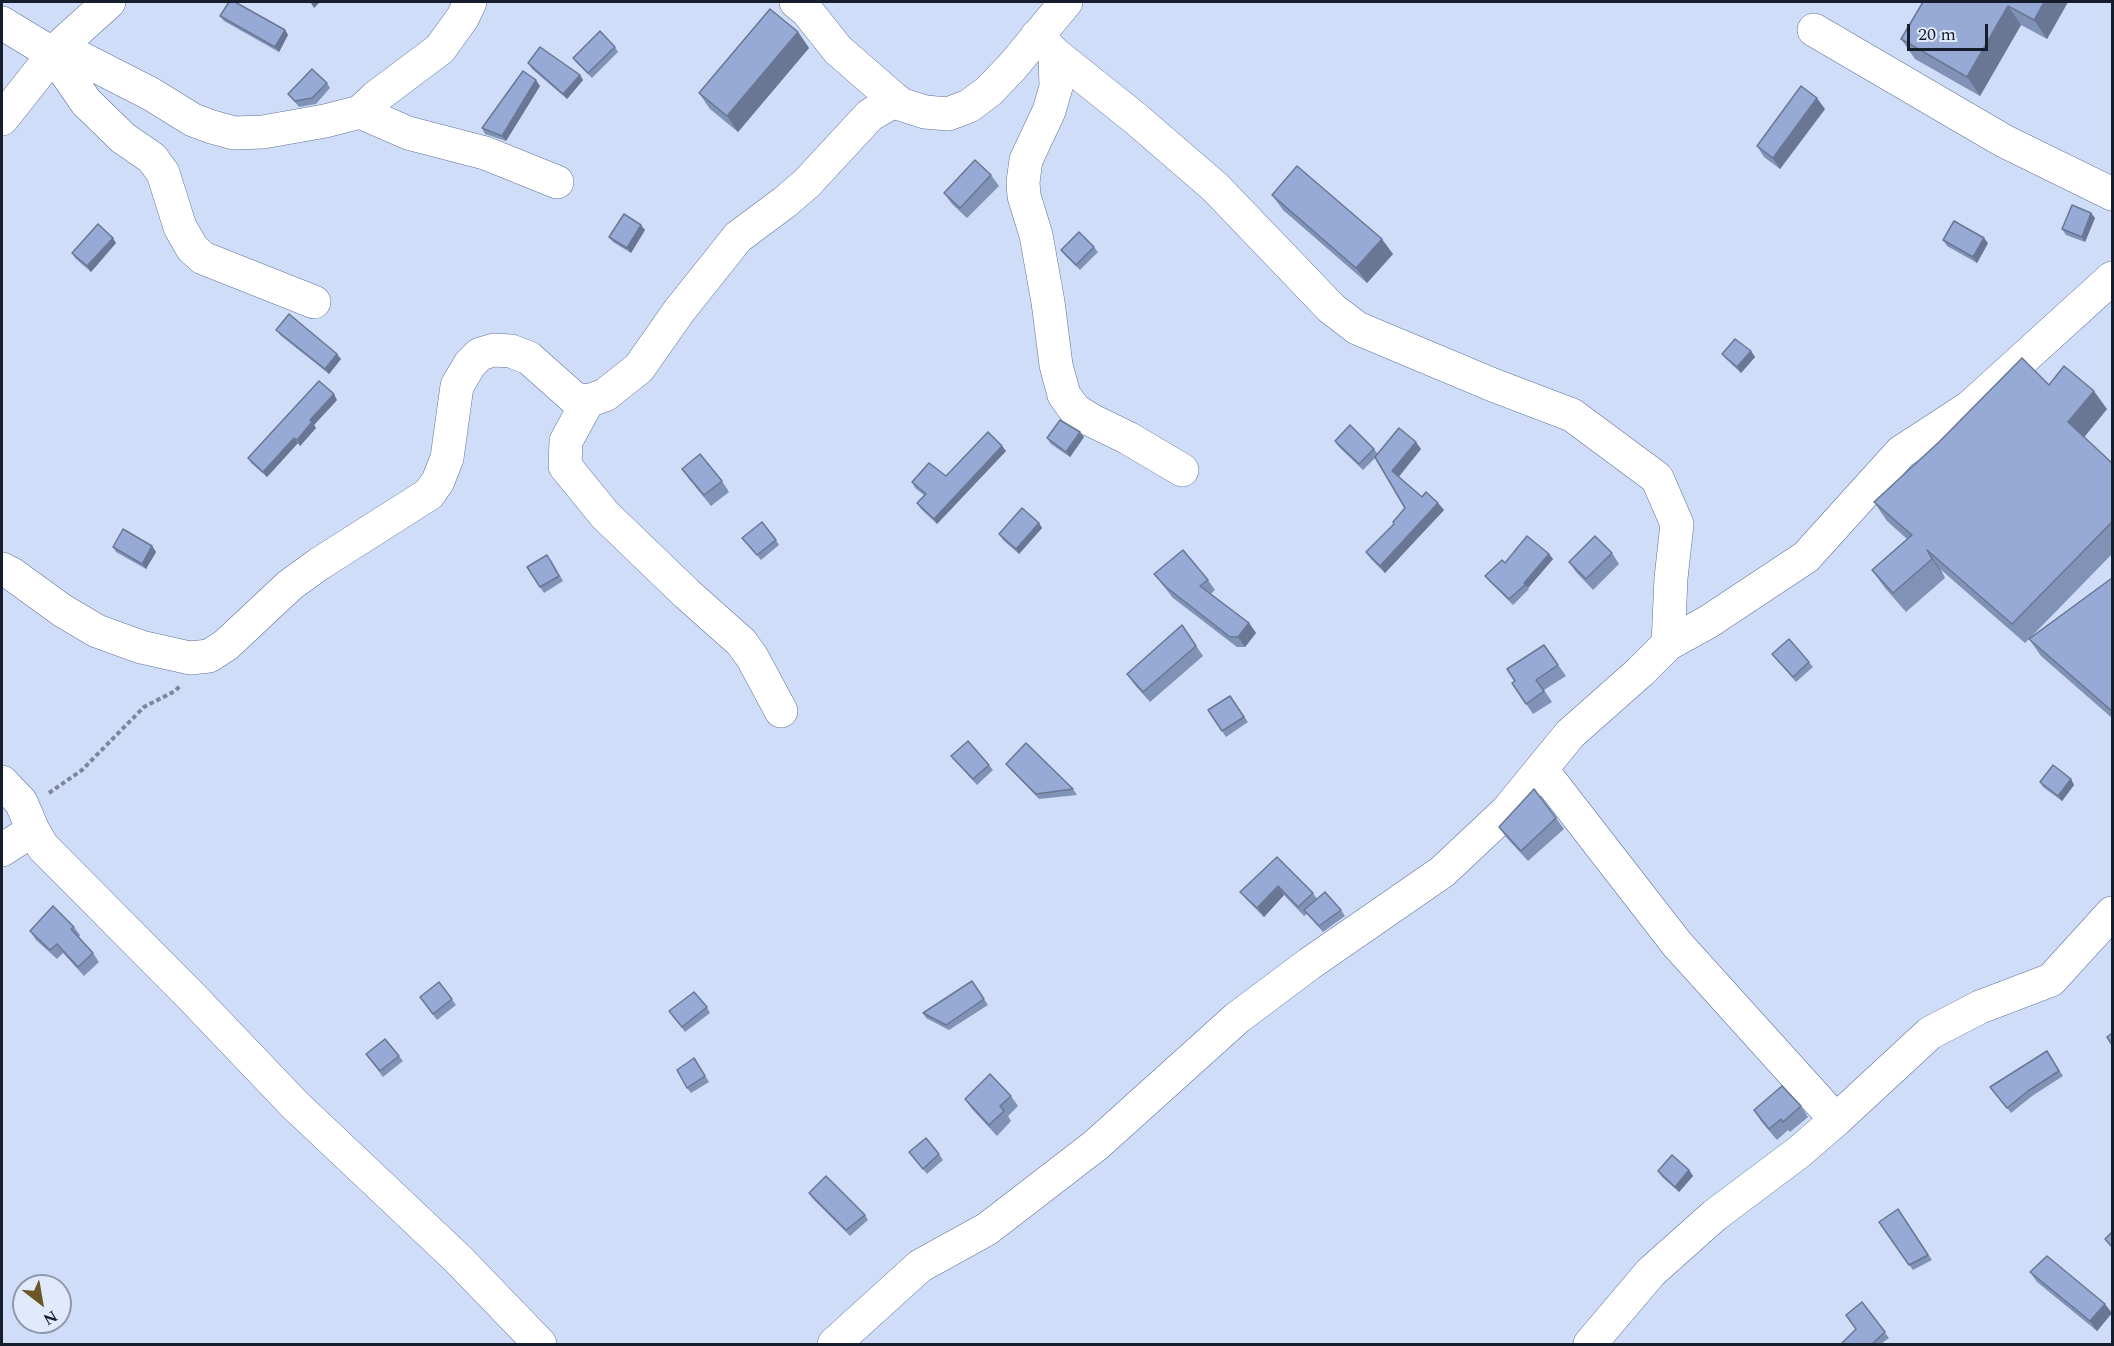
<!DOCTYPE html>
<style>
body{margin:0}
#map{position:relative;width:2114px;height:1346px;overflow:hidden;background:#d0ddf8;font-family:Spectral,serif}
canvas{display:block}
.frame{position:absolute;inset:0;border:3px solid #161e2e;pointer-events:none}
.north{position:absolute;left:12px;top:1274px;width:60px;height:60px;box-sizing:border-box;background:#e1eafc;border:2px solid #9098aa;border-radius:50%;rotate:149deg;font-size:16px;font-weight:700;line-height:24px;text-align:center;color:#161e2e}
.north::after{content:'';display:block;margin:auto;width:21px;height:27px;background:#6c5626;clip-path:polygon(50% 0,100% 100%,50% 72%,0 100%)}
.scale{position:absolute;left:1907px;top:24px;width:81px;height:27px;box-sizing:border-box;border:3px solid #161e2e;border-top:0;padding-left:8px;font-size:18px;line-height:21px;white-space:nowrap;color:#161e2e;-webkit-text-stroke:4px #e1eafc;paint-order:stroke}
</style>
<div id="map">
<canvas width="2114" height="1346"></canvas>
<div class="frame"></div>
<div class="north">N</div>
<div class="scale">20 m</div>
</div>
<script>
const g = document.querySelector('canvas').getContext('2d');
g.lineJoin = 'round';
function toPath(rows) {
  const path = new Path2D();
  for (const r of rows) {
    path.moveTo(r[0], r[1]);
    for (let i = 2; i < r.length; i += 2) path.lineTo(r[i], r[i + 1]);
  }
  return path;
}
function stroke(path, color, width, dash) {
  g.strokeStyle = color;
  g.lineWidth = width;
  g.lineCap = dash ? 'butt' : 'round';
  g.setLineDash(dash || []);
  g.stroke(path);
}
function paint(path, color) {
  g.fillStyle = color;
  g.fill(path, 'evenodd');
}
const minor = toPath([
 [796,2,807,11,838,50,900,104,925,112,948,114,969,106,989,91,1012,67,1066,2],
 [2,23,53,54,86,102,123,138,152,158,163,173,180,227,192,248,203,258,314,302],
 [1814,30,2004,141,2112,194],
 [1037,36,1055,54,1135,118,1215,187,1331,308,1357,328,1493,385,1572,415,1657,478,1677,524,1671,578,1668,644],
 [59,47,151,94,193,120,212,127,234,133,263,132,325,121,360,112,408,133,485,153,557,182],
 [1055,54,1056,87,1049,111,1026,160,1023,182,1024,196,1036,235,1048,302,1056,365,1064,395,1075,410,1091,420,1128,438,1182,470],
 [360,112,376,97,440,49,463,17,470,2],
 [2,119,59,47,109,2],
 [588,401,566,441,565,466,605,515,686,593,741,642,752,657,781,711],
 [2,569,12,574,63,611,97,631,141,647,190,658,209,656,226,645,290,585,319,564,429,494,438,481,447,458,457,386,470,364,480,354,494,350,511,351,529,358,575,399,588,401,605,395,639,368,679,311,738,237,785,202,807,183,870,115,896,100],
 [1542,770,1677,944,1836,1120],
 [2,782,21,802,33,830,43,847,190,995,295,1105,458,1259,540,1344],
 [2,850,33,830],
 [834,1344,920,1266,987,1229,1096,1145,1237,1018,1309,964,1442,872,1507,811,1570,734,1640,672,1668,644,1708,622,1806,557,1901,452,1970,407,2112,278],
 [1590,1344,1651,1272,1715,1215,1799,1152,1836,1120,1930,1033,1980,1007,2051,980,2112,913]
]);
stroke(minor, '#5f729a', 34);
stroke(toPath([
 [49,793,82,770,144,707,175,691,181,685]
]), '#7c869c', 4, [4.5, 3]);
stroke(minor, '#fff', 33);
paint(toPath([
 [1923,2,2068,2,2047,39,2021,25,1980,96,1915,59,1901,39],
 [220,16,285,30,288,35,279,52,224,21],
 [798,32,809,48,738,132,710,109,699,93],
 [615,47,618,52,592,78,577,63,573,58],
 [528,63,580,75,583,80,567,99,532,69],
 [327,83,330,88,316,104,299,107,288,94],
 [540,86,506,141,485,134,482,128],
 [1825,109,1780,169,1764,157,1757,146],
 [991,175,999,186,967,218,952,204,944,193],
 [1272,195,1393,254,1367,283,1283,210],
 [2091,213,2095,218,2085,242,2066,235,2062,229],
 [645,230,631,253,613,242,609,237],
 [1943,240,1988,243,1977,263,1947,246],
 [116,243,91,272,75,258,72,253],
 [1094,247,1098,252,1080,270,1065,255,1061,250],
 [277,330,341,359,329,374,280,335],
 [1751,351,1755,357,1741,373,1726,359,1722,354],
 [2049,385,2107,409,2084,437,2112,463,2112,554,2032,636,2112,578,2112,718,2041,656,2029,639,2025,643,1940,569,1945,578,1906,612,1885,588,1872,570,1907,539,1887,521,1874,502],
 [337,400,314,425,316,428,300,446,298,443,267,477,251,463,248,458],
 [1084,437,1070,457,1051,444,1047,438],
 [1335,441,1374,449,1378,454,1421,449,1399,477,1422,497,1438,503,1444,510,1385,573,1371,559,1366,552,1394,524,1405,508,1375,458,1363,470,1338,446],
 [1002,446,1006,451,937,524,921,509,917,503,924,495,915,488,912,482,946,476],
 [682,469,722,481,729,492,711,506,689,479],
 [1039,523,1042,528,1019,554,1003,540,999,534],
 [742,538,776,540,779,545,761,560],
 [152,546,156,552,146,569,116,552,113,547],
 [1612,553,1619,564,1593,590,1576,572,1569,562],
 [1549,554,1553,559,1528,588,1529,589,1513,605,1489,581,1485,576,1505,563],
 [551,560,563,581,544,593,540,587],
 [1154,574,1208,580,1215,590,1211,594,1249,623,1256,633,1245,647,1237,647,1173,598],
 [1182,625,1203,656,1150,702,1134,684,1127,674],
 [1544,645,1566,676,1544,690,1552,702,1533,714,1512,683,1515,681],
 [1772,654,1809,662,1813,667,1796,682],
 [1230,696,1248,722,1226,737,1208,710],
 [951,756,989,765,993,770,977,785,955,761],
 [1006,764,1073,789,1077,795,1039,799,1010,769],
 [2071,779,2074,785,2062,801,2043,787,2040,782],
 [1556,818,1564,829,1528,861,1506,837,1499,827],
 [1277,857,1313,893,1317,899,1341,910,1345,916,1323,932,1307,914,1304,916,1284,895,1264,917,1247,900,1240,892],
 [74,927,80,935,79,937,93,953,99,962,84,976,63,953,57,959,36,940,30,931],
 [972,981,988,1005,949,1030,926,1018,923,1013],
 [439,982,456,1005,437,1020,420,997],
 [707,1007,710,1013,685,1032,673,1016],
 [385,1039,403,1061,383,1077,366,1054],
 [2047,1051,2063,1076,2032,1096,2011,1113,1994,1092],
 [694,1058,709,1082,691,1093,687,1088],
 [1011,1096,1018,1106,1008,1116,1011,1121,997,1136,972,1109,965,1099],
 [1801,1106,1808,1117,1790,1132,1788,1130,1777,1140,1761,1121,1754,1110],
 [909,1152,939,1154,943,1160,927,1174],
 [1689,1170,1693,1176,1679,1192,1662,1177,1658,1171],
 [809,1193,865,1215,868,1220,850,1236,813,1199],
 [1898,1209,1932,1260,1913,1270,1879,1222],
 [2030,1272,2112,1313,2097,1331,2037,1282],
 [1862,1302,1889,1338,1881,1344,1841,1344,1856,1329]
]), '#8192b7');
paint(toPath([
 [312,2,320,2,314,8,311,3],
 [2044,2,2068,2,2047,39,2034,20],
 [2008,6,2021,25,1980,96,1967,77],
 [285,30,288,35,279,52,275,47],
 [798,32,809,48,738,132,727,116],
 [580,75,583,80,567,99,563,94],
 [536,80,540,86,506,141,502,136],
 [1817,98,1825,109,1780,169,1773,158],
 [2091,213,2095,218,2085,242,2082,237],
 [641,225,645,230,631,253,627,248],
 [113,238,116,243,91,272,87,266],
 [1984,238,1988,243,1977,263,1973,257],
 [1382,239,1393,254,1367,283,1356,268],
 [1751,351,1755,357,1741,373,1737,367],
 [337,354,341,359,329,374,325,369],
 [2094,391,2107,409,2081,441,2068,422],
 [334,394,337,400,314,425,316,428,300,446,297,440,310,420],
 [1080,432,1084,437,1070,457,1066,452],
 [294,438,298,443,267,477,263,472],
 [1416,442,1421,449,1397,478,1392,471],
 [1002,446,1006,451,937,524,934,519],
 [1438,503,1444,510,1385,573,1380,566],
 [1039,523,1042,528,1019,554,1016,549],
 [152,546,156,552,146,569,142,564],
 [1927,550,1940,569,1945,578,1932,559],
 [1549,554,1553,559,1528,588,1524,583],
 [1249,623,1256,633,1245,647,1238,637],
 [2071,779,2074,785,2062,801,2058,796],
 [1278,886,1284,895,1264,917,1257,908],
 [1689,1170,1693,1176,1679,1192,1675,1187],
 [2105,1304,2112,1313,2097,1331,2090,1321]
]), '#697795');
const building = toPath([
 [229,2,235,2,285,30,275,47,220,16,229,2],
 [1923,2,2044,2,2034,20,2008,6,1967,77,1901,39,1923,2],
 [770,9,798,32,727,116,699,93,770,9],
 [600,31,615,47,588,73,573,58,600,31],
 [540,47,580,75,563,94,528,63,540,47],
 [312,69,327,83,312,98,295,101,288,94,312,69],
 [523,71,536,80,502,136,482,128,523,71],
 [1801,86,1817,98,1773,158,1757,146,1801,86],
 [975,160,991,175,960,208,944,193,975,160],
 [1297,166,1382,239,1356,268,1272,195,1297,166],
 [2072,205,2091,213,2082,237,2062,229,2072,205],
 [624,214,641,225,627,248,609,237,624,214],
 [1954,221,1984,238,1973,257,1943,240,1954,221],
 [98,224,113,238,87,266,72,253,98,224],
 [1079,232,1094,247,1076,265,1061,250,1079,232],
 [289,314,337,354,325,369,276,330,289,314],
 [1735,339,1751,351,1737,367,1722,354,1735,339],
 [2022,358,2049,385,2064,366,2094,391,2068,422,2112,463,2112,522,2012,624,1927,550,1932,559,1893,593,1872,570,1912,535,1874,502,1939,442,2022,358],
 [319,381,334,394,310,420,312,422,297,440,294,438,263,472,248,458,319,381],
 [1060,420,1080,432,1066,452,1047,438,1060,420],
 [1350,425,1374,449,1359,464,1335,441,1350,425],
 [1399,428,1416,442,1392,471,1422,497,1426,492,1438,503,1380,566,1366,552,1394,524,1393,522,1405,508,1375,457,1399,428],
 [988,432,1002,446,934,519,917,503,926,494,912,482,929,463,946,476,988,432],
 [700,454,722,481,704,495,682,469,700,454],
 [1022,508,1039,523,1016,549,999,534,1022,508],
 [762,522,776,540,757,555,742,538,762,522],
 [123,529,152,546,142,564,113,547,123,529],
 [1527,536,1549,554,1524,583,1526,584,1509,599,1485,576,1502,560,1505,563,1527,536],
 [1595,536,1612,553,1586,579,1569,562,1595,536],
 [1183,550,1208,580,1200,586,1249,623,1238,637,1230,637,1166,587,1154,574,1183,550],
 [547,555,559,576,540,587,527,567,547,555],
 [2112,578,2112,711,2029,639,2112,578],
 [1182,625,1196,646,1143,692,1127,674,1182,625],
 [1789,639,1809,662,1793,677,1772,654,1789,639],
 [1544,645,1558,665,1536,680,1544,691,1526,704,1512,683,1515,681,1507,669,1544,645],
 [1230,696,1244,717,1222,731,1208,710,1230,696],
 [968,741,989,765,973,779,951,756,968,741],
 [1026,743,1073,789,1036,794,1006,764,1026,743],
 [2053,765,2071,779,2058,796,2040,782,2053,765],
 [1534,789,1556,818,1521,851,1499,827,1534,789],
 [1277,857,1313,893,1298,907,1278,886,1257,908,1240,892,1277,857],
 [1325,892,1341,910,1319,926,1304,910,1325,892],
 [53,906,74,927,71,929,93,953,78,967,57,944,50,950,30,931,53,906],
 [972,981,984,999,946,1025,923,1013,972,981],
 [439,982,452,999,433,1014,420,997,439,982],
 [694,992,707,1007,682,1027,669,1011,694,992],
 [2112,1033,2112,1045,2107,1037,2112,1033],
 [385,1039,399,1056,380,1071,366,1054,385,1039],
 [2047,1051,2059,1071,2028,1091,2007,1108,1990,1087,2047,1051],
 [694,1058,705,1076,687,1088,677,1070,694,1058],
 [990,1074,1011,1096,1000,1106,1004,1111,989,1125,965,1099,990,1074],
 [1782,1086,1801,1106,1783,1122,1781,1119,1769,1129,1754,1110,1782,1086],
 [926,1138,939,1154,923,1169,909,1152,926,1138],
 [1672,1155,1689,1170,1675,1187,1658,1171,1672,1155],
 [826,1176,865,1215,846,1230,809,1193,826,1176],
 [1898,1209,1928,1255,1909,1265,1879,1222,1898,1209],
 [2112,1232,2112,1247,2105,1239,2112,1232],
 [2047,1256,2105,1304,2090,1321,2030,1272,2047,1256],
 [1862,1302,1885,1332,1872,1344,1841,1344,1856,1329,1846,1315,1862,1302]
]);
paint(building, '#96aad5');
stroke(building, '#697795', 1.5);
</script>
